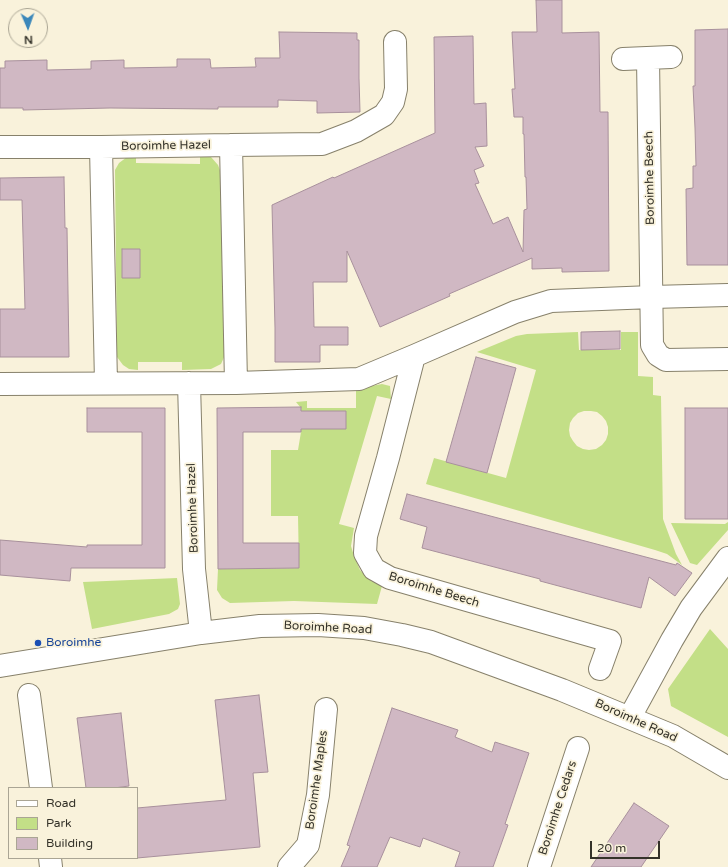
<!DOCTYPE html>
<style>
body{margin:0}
#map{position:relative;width:728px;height:867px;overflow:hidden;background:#f9f2db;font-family:"Varela Round",sans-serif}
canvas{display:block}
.legend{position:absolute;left:8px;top:787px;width:130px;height:72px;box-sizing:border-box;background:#f9f2db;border:1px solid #aaa594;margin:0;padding:5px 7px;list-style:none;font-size:12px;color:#343229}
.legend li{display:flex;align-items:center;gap:8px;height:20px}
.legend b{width:20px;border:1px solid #aaa594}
.north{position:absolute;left:8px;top:8px;width:40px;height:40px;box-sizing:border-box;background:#f9f2db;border:1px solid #aaa594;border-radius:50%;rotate:178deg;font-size:11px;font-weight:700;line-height:16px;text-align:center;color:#343229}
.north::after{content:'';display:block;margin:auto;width:14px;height:18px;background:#3b87ba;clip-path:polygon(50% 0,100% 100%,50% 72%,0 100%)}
.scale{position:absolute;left:590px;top:841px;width:70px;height:18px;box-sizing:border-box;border:2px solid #343229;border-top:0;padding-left:5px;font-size:12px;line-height:14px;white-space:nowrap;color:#343229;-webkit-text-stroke:3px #f9f2db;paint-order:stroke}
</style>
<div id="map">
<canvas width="728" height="867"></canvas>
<ul class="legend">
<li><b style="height:5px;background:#fff"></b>Road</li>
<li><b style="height:11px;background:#c3df87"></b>Park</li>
<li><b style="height:11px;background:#d0b8c3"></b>Building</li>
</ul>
<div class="north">N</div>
<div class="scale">20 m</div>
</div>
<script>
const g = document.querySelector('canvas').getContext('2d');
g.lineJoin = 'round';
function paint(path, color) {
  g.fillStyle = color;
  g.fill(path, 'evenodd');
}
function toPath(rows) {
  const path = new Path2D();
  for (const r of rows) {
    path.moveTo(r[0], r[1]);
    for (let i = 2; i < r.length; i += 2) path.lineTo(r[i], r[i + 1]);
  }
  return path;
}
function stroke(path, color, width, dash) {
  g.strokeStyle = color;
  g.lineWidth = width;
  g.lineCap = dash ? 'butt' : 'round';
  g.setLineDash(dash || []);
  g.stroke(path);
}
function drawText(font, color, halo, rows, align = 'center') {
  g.font = font + ' "Varela Round",sans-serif';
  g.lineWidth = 3.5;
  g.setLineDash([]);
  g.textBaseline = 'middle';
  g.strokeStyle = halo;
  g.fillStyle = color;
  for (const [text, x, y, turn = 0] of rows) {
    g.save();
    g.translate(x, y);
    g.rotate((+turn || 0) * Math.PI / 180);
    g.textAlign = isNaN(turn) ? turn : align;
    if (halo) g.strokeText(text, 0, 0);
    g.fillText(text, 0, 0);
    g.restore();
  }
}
paint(toPath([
 [136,155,136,163,200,164,200,155,211,157,218,165,221,173,225,355,221,364,211,369,182,370,182,362,138,362,138,370,129,369,123,365,117,357,115,170,119,163,127,157],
 [578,332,579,350,621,350,621,332,638,332,638,376,653,377,653,395,661,396,663,519,676,554,682,565,667,554,655,550,426,484,434,458,506,478,536,370,477,352,516,336,527,334],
 [584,411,591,411,597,412,602,416,606,421,608,427,608,434,606,440,602,445,596,449,589,450,583,449,577,446,573,441,570,436,569,430,570,423,573,418,578,413],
 [382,384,390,386,391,399,377,396,339,524,354,528,351,546,354,556,360,570,371,581,382,586,377,604,294,601,230,603,222,598,217,590,218,569,299,568,298,516,271,516,271,450,298,450,301,432,301,408,296,402,307,401,307,408,356,408,356,389],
 [728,522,728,530,697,565,690,563,671,523,725,524],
 [177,578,180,604,178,609,169,614,92,629,83,582],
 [710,629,728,649,728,737,671,706,668,689]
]), '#c3df87');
const building = toPath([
 [536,0,562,0,562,33,599,32,600,112,608,112,609,271,562,272,562,268,532,269,532,258,449,294,450,296,380,327,347,251,347,282,313,282,314,327,348,327,348,345,320,345,320,362,275,362,275,328,272,205,333,177,334,178,435,133,434,37,473,36,474,104,486,103,487,146,475,147,484,166,474,170,479,183,475,184,493,224,508,217,523,252,524,210,527,209,526,177,525,177,524,134,523,134,523,117,514,117,512,89,515,89,512,32,537,32,536,0],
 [728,29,728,265,687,265,686,189,693,188,693,166,696,166,695,128,693,86,695,86,695,30,728,29],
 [279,32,357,33,357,40,359,40,359,78,360,112,317,113,317,101,278,100,278,107,218,107,218,109,110,108,23,110,23,108,0,108,0,68,5,68,5,61,47,60,47,70,91,69,91,61,124,60,124,68,177,67,177,59,210,59,211,68,256,67,255,58,280,58,279,32],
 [64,177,65,228,67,228,69,357,0,357,0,309,25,309,22,200,0,200,0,178,64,177],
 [122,249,140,249,140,278,122,278,122,249],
 [620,331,620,349,581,350,581,332,620,331],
 [476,357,516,368,487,473,446,462,476,357],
 [301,407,301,411,346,411,346,429,301,429,301,432,243,432,243,543,299,543,299,568,218,569,217,408,301,407],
 [87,408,165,408,165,568,71,568,70,581,0,575,0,540,87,547,87,545,142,545,142,432,87,432,87,408],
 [685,408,728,408,728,519,685,519,685,408],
 [407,494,676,565,677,563,692,573,675,596,649,577,641,608,540,581,540,579,422,548,427,527,400,519,407,494],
 [259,695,268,772,253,773,260,847,137,858,137,808,226,800,215,700,259,695],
 [392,708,458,730,455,737,492,752,495,742,529,753,505,824,508,825,493,867,455,867,460,852,423,838,420,847,390,837,377,867,341,867,350,846,347,845,392,708],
 [121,713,129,786,114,788,86,788,77,718,121,713],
 [634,803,669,826,641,867,591,867,634,803]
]);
paint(building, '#d0b8c3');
stroke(building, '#a8909c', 1);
const minor = toPath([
 [648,58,652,345,658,355,666,360,728,359],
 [623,59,671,57],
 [231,145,236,383],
 [0,147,101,147,231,145,322,144,356,131,384,115,393,102,396,89,395,42],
 [101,147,106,383],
 [414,356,388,458,366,536,365,553,374,569,390,578,610,641,600,669],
 [189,383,194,569,201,633],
 [0,384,236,383,359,379,414,356,515,312,551,301,652,297,728,295],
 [0,666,201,633,260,626,318,625,364,628,402,635,431,642,562,690,673,736,728,768],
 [29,695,41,788],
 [630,717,672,640,691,608,728,558],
 [50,858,51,867],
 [289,867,308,845,318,795,326,709],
 [539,867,578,748]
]);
stroke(minor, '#87816b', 24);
stroke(minor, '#fff', 22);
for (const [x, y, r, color] of [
 [38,643,4,"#1a4fb4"]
]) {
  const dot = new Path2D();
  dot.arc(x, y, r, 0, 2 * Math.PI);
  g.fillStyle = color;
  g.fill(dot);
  stroke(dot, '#f9f2db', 1.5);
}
drawText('12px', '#343229', '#f9f2db', [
 ["Boroimhe Hazel",166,146,-1],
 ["Boroimhe Beech",650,178,-91],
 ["Boroimhe Hazel",193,508,-92],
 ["Boroimhe Beech",434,590,17],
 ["Boroimhe Road",328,628,3],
 ["Boroimhe Road",636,721,24],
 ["Boroimhe Maples",317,780,-82],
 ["Boroimhe Cedars",558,808,-72]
]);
drawText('12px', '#164399', '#f9f2db', [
 ["Boroimhe",46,643]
], 'left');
</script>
